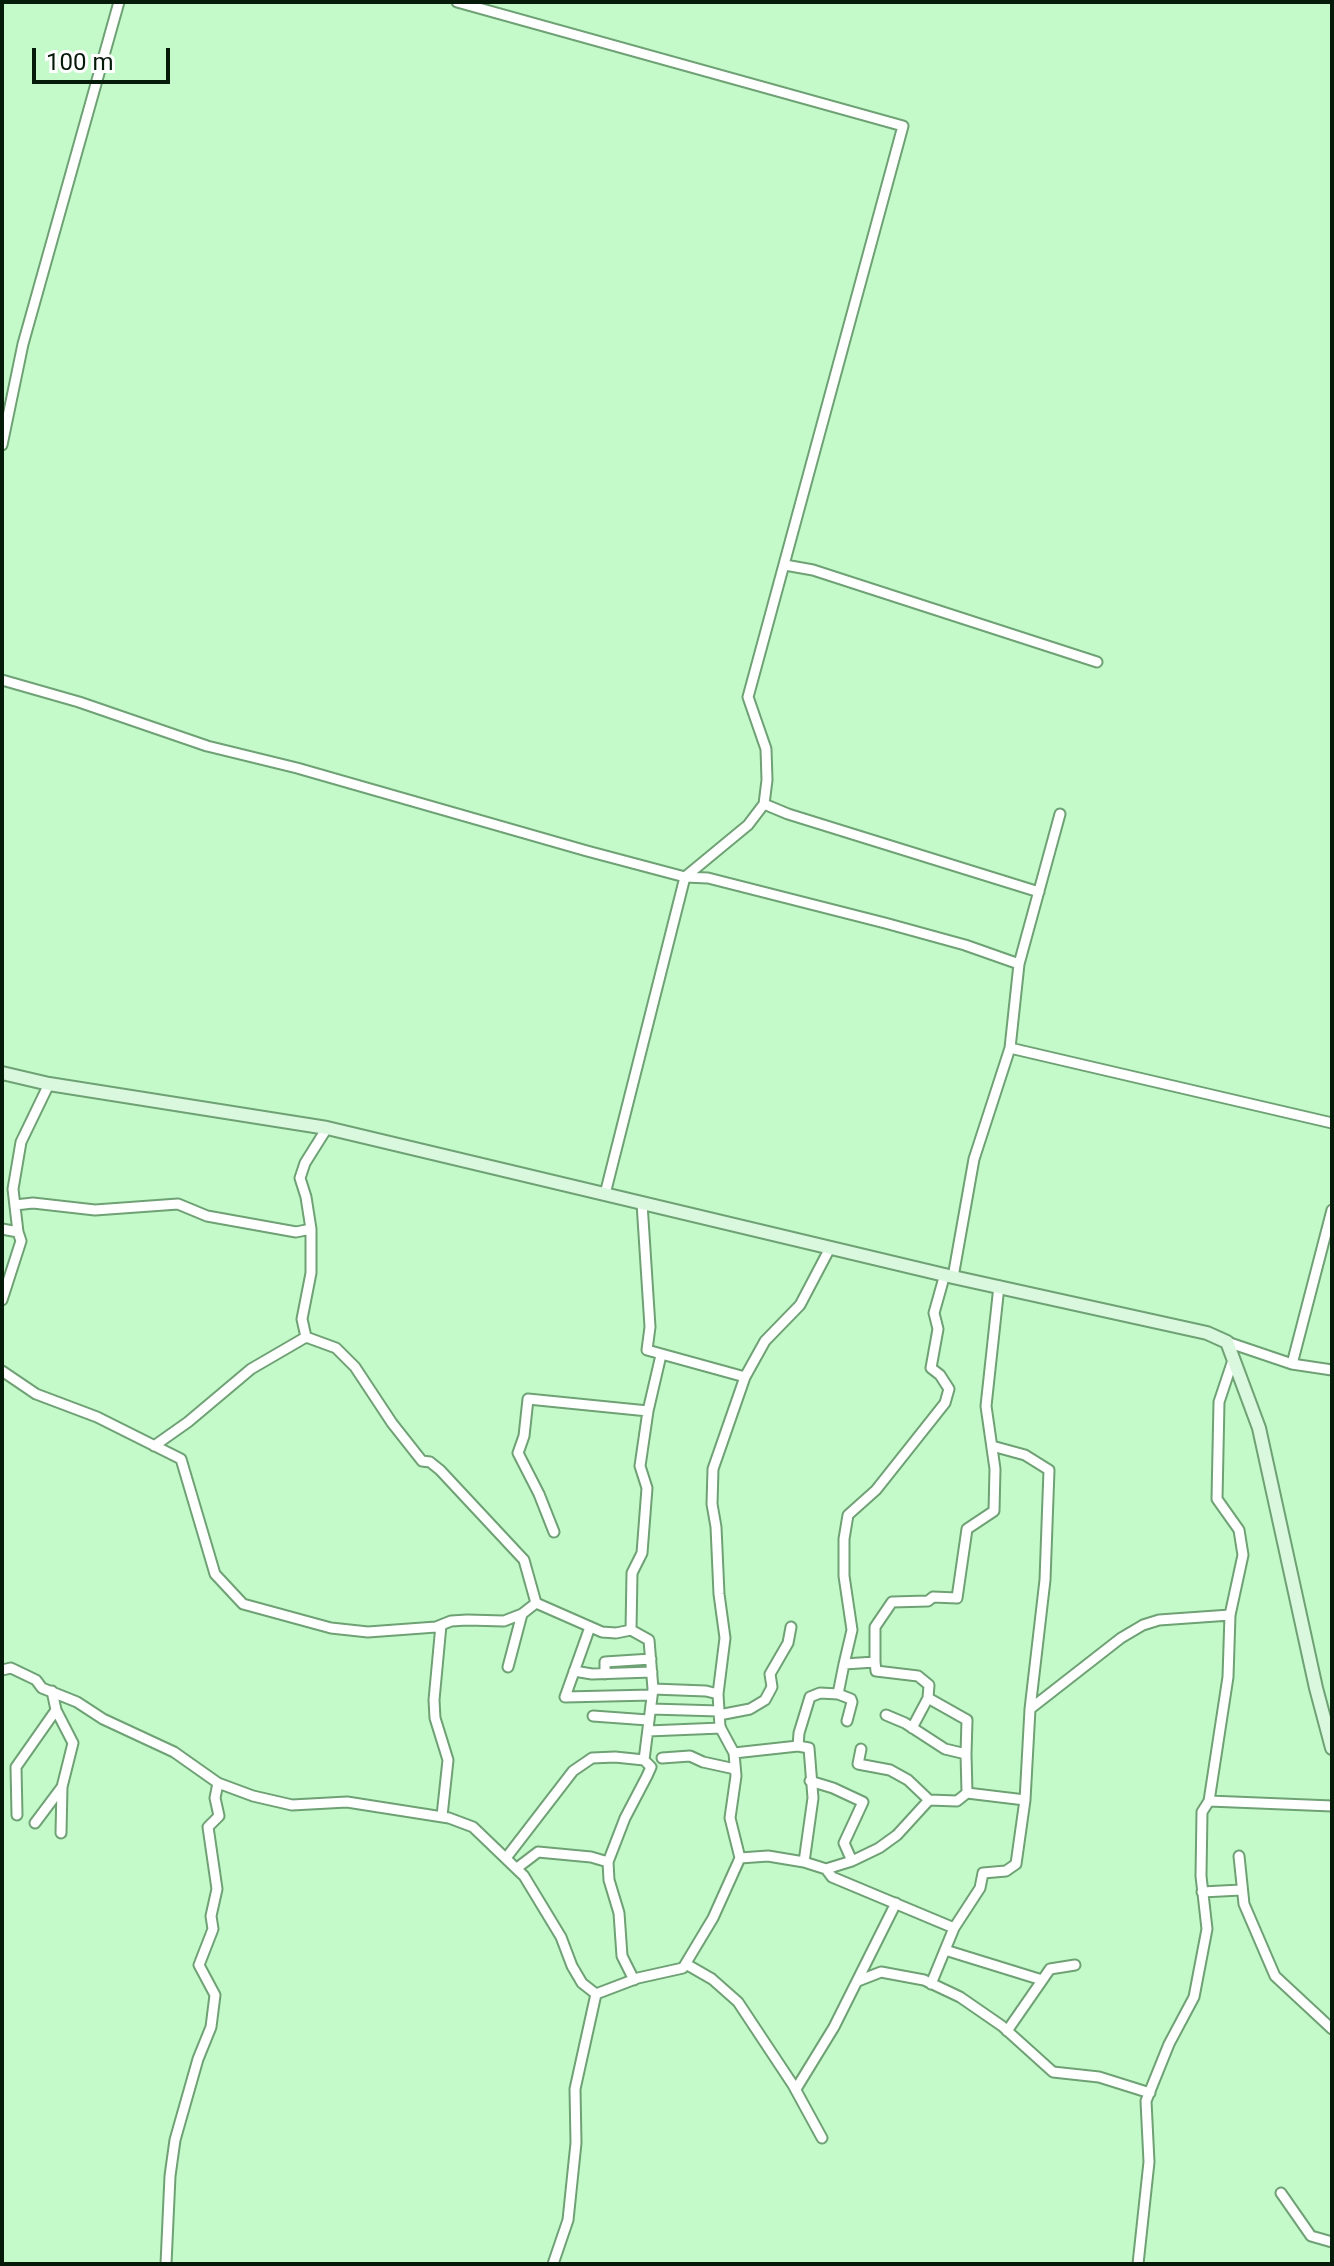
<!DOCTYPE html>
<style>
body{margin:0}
#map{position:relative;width:1334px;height:2266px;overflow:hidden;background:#c4faca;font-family:Roboto,sans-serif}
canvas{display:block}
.frame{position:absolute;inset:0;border:4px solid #061a09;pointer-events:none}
.scale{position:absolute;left:32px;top:48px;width:138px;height:36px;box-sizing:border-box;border:4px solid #061a09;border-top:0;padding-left:10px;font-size:24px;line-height:28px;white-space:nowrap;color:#061a09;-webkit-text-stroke:6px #fff;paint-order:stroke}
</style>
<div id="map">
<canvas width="1334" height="2266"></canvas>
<div class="frame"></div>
<div class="scale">100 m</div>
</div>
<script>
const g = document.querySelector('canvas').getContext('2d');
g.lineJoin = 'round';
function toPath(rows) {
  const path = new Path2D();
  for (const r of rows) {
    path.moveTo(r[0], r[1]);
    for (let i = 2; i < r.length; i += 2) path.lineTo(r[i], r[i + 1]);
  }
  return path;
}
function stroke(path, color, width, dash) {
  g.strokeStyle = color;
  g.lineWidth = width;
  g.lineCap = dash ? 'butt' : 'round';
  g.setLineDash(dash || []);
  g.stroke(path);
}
const street = toPath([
 [457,2,903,126,748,697,766,749,767,780,764,804,748,825,685,877,605,1194],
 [2,445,23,344,119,2],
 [785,565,813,570,1097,662],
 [2,680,79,702,207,746,297,768,587,851,685,877,708,878,885,923,965,945,1019,964],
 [764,804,788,814,1039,892],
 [1010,1048,1332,1123],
 [642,1203,650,1327,647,1350,745,1377,765,1341,800,1305,830,1248],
 [15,1205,33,1203,95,1210,178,1204,207,1216,296,1232,311,1229],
 [2,1229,18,1232],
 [953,1277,974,1159,1010,1048,1019,964,1060,814],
 [2,1300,21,1241,18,1232,13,1189,21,1142,49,1084],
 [306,1337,302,1319,311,1273,311,1229,306,1197,300,1178,305,1163,327,1128],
 [1227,1342,1292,1364,1332,1370],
 [1292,1364,1332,1210],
 [2,1371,36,1394,97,1417,181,1459,215,1574,243,1604,331,1628,368,1632,436,1627,451,1621,467,1620,504,1621,522,1614,536,1603,602,1632,616,1633,631,1630],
 [154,1446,188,1422,251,1369,306,1337,336,1348,355,1367,392,1423,422,1461,430,1462,440,1470,524,1560,536,1603],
 [554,1532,539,1494,518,1453,524,1436,528,1399,648,1411],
 [441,1625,434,1700,435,1718,448,1760,442,1816],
 [590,1627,565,1697,652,1695],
 [875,1662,876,1671,918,1676,929,1685,928,1698],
 [844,1664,852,1630,844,1576,844,1539,848,1515,876,1490,945,1403,949,1389,940,1375,931,1368,938,1329,934,1313,945,1274],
 [508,1667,522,1614],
 [2,1670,11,1668,36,1680,42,1688,77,1702,103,1719,174,1752,218,1783,253,1796,292,1805,347,1802,449,1818,473,1827,524,1876,561,1937,572,1966,582,1983,596,1994,575,2089,576,2143,568,2220,553,2264],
 [574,1671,592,1674,652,1672],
 [605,1674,605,1662,651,1659],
 [653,1689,706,1691,718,1694],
 [838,1694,851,1699,852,1702,847,1721],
 [651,1709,719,1711],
 [1030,1709,1121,1638,1143,1625,1159,1620,1230,1615],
 [719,1715,750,1709,765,1700,772,1687,770,1674,788,1643,791,1627],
 [886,1715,905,1723,945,1749,966,1754,967,1793,1025,1800],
 [593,1716,648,1720],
 [912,1728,928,1698,967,1720,966,1754],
 [648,1731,721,1728],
 [798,1746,809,1748,813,1798,804,1862],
 [861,1749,858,1764,890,1770,908,1780,929,1800,957,1801,967,1793],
 [734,1753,798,1746,799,1733,810,1697,820,1693,838,1694,844,1664,875,1662,875,1627,892,1602,928,1601,933,1597,957,1598,967,1529,994,1511,995,1469,986,1406,999,1286],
 [662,1758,690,1756,703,1762,735,1769],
 [810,1781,833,1788,863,1802,844,1843,852,1861],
 [1209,1801,1332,1806],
 [17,1815,16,1767,56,1710],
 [35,1823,62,1787,73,1743,56,1710,52,1691],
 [61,1833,62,1787],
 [1239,1856,1244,1904,1275,1976,1332,2029],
 [506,1858,573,1771,592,1758,615,1757,644,1760,653,1689,649,1640,631,1630,632,1573,642,1553,647,1488,640,1466,648,1411,661,1355],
 [740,1858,768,1856,804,1862,826,1869,852,1861,879,1848,897,1835,929,1800],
 [517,1868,538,1852,591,1857,608,1862],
 [826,1869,832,1877,954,1928],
 [1202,1892,1241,1890],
 [945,1950,1042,1980],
 [686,1964,712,1979,738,2002,793,2085,822,2138],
 [634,1980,622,1956,619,1913,609,1880,608,1862,625,1818,647,1776,651,1767,644,1760],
 [858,1981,881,1972,924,1980,960,1997,1002,2026,1053,2072,1099,2077,1150,2093],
 [931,1984,954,1928,980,1888,983,1873,1006,1871,1016,1864,1025,1800,1030,1709,1045,1580,1049,1470,1025,1455,992,1446],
 [596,1994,638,1978,683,1968,713,1918,740,1858,730,1818,736,1776,734,1753,720,1727,718,1694,725,1638,719,1594,716,1527,712,1504,713,1469,745,1377],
 [1007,2031,1050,1969,1075,1965],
 [796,2089,834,2027,896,1903],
 [1281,2193,1311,2236,1332,2242],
 [166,2264,170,2176,175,2140,198,2059,211,2027,215,1995,199,1965,213,1929,211,1916,217,1889,208,1827,219,1816,215,1798,218,1783],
 [1138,2264,1149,2162,1146,2101,1169,2044,1194,1997,1207,1929,1201,1876,1202,1812,1209,1801,1228,1677,1230,1615,1243,1555,1239,1530,1217,1499,1219,1402,1233,1360]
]);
const secondary = toPath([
 [2,1073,49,1084,327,1128,953,1277,1207,1333,1227,1342,1259,1428,1316,1688,1332,1748]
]);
stroke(street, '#6ea174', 13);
stroke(secondary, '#6ea174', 16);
stroke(street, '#fff', 9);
stroke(secondary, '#daf8de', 12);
</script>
